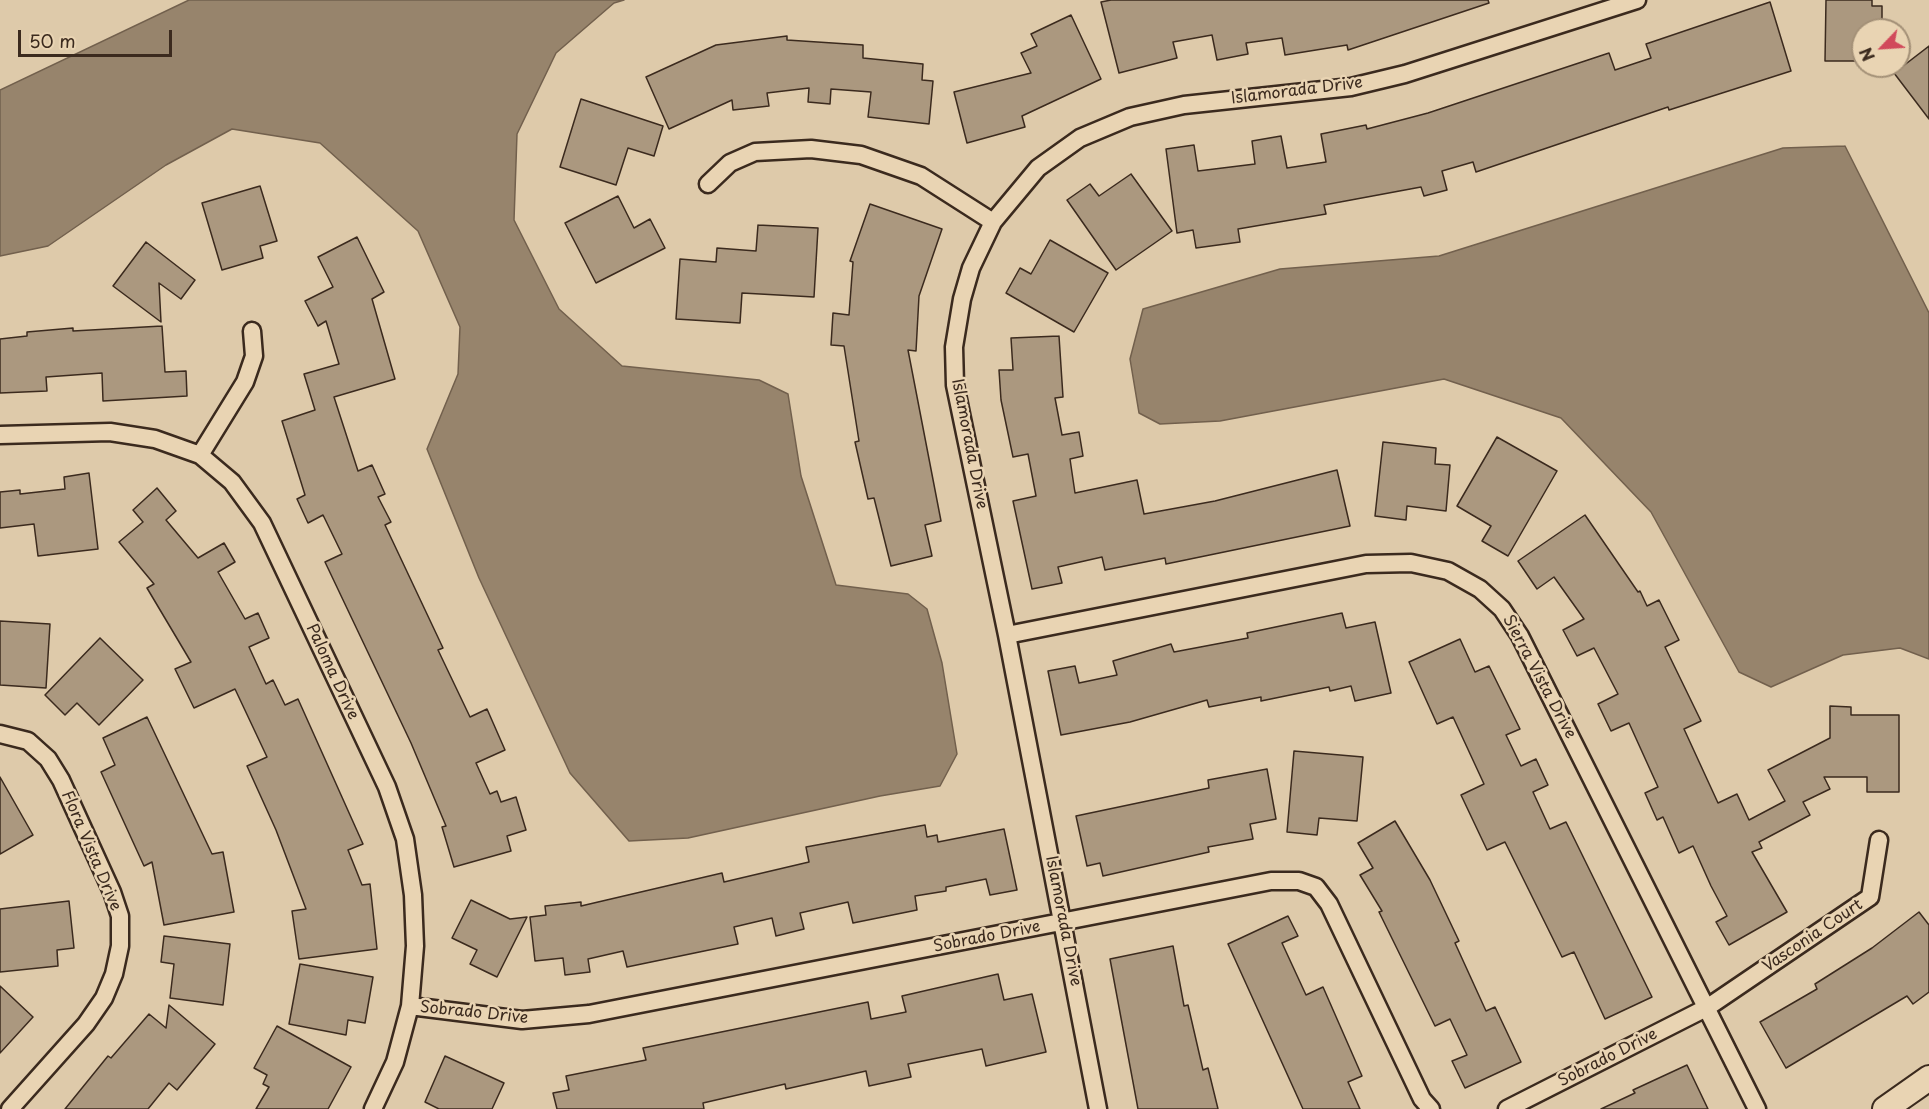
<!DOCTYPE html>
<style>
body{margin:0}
#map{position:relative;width:1929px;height:1109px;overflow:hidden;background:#decaaa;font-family:"Playpen Sans",sans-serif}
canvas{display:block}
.north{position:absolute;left:1851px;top:18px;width:60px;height:60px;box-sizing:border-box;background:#e9d4b3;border:2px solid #a39077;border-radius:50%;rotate:245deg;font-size:16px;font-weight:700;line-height:24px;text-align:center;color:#3b2a1e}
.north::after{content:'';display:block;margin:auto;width:21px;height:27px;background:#d1495b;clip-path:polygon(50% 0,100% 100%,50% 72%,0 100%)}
.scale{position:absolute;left:18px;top:30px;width:154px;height:27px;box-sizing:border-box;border:3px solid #3b2a1e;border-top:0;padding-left:8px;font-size:18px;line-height:21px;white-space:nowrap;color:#3b2a1e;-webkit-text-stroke:4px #e9d4b3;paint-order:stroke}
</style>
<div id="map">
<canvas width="1929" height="1109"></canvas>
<div class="north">N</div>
<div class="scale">50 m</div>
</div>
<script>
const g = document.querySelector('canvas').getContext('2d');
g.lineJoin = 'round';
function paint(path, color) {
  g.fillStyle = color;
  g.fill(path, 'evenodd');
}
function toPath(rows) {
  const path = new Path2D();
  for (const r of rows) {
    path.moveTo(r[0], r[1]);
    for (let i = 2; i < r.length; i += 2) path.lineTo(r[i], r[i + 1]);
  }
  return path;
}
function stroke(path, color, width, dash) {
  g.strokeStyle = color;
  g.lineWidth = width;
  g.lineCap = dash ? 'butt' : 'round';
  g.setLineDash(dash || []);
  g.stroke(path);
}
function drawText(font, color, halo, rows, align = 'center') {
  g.font = font + ' "Playpen Sans",sans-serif';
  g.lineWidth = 5;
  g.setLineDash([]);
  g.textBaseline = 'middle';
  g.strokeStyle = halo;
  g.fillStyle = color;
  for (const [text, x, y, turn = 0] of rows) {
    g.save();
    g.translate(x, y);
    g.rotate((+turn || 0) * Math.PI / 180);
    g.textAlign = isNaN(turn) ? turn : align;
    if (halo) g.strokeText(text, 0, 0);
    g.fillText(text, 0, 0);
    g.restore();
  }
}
const water = toPath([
 [189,0,624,0,614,3,556,53,517,134,514,220,559,309,622,366,759,380,788,394,801,476,836,585,908,594,927,609,942,663,957,754,940,786,880,796,688,838,629,841,570,773,479,578,427,449,458,374,460,327,418,231,320,143,232,129,166,165,48,246,0,256,0,90,189,0],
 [1845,146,1929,313,1929,659,1900,648,1843,655,1771,687,1739,672,1651,512,1561,418,1444,379,1220,421,1160,424,1139,413,1130,359,1143,309,1280,269,1439,256,1783,148,1845,146]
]);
paint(water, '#97846c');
stroke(water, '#72604d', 1.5);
const building = toPath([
 [1111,0,1488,0,1489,3,1348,50,1347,45,1285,55,1282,38,1246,43,1248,54,1217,60,1212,35,1173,42,1177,58,1119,73,1101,2,1111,0],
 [1826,0,1872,0,1872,6,1882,6,1882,30,1863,30,1863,61,1825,61,1826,0],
 [1770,2,1791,71,1669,110,1668,107,1476,172,1473,162,1442,171,1447,190,1424,196,1421,187,1324,205,1326,214,1238,229,1240,242,1196,248,1193,230,1177,233,1166,149,1194,145,1198,171,1255,164,1252,141,1281,136,1287,168,1326,162,1321,134,1366,125,1367,129,1428,113,1609,53,1615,70,1651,58,1646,44,1770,2],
 [1071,15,1101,79,1022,116,1025,127,967,143,954,92,1031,73,1021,53,1037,46,1031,34,1071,15],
 [787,36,787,40,863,45,863,58,923,64,922,80,933,81,929,124,868,117,871,92,831,89,830,104,808,102,809,88,767,93,769,106,733,110,732,100,669,129,646,77,716,45,787,36],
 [1929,46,1929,119,1894,73,1929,46],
 [581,99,663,126,654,156,628,148,616,185,560,167,581,99],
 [1131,174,1172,231,1116,270,1067,200,1090,184,1099,196,1131,174],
 [260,186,277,241,260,246,263,258,222,270,202,203,260,186],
 [618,196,634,228,650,219,665,248,596,283,565,223,618,196],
 [870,204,942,229,919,296,916,351,908,350,941,521,925,525,932,556,891,566,874,498,868,499,855,442,859,441,844,346,831,345,833,313,849,315,853,262,850,261,870,204],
 [758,225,818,228,814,297,742,293,740,323,676,319,680,259,716,262,717,248,756,251,758,225],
 [357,237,384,292,372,299,395,379,334,397,358,471,372,465,385,494,378,497,391,522,385,525,443,648,438,650,470,717,487,709,505,750,476,763,490,794,497,791,501,802,516,797,526,830,507,836,511,851,454,867,442,827,446,826,411,743,325,562,342,554,323,515,308,523,297,499,305,495,282,421,315,410,304,374,339,364,326,321,318,326,305,301,333,287,318,257,357,237],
 [1050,240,1108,273,1074,332,1006,293,1020,268,1031,274,1050,240],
 [146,242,195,280,181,299,159,283,161,322,113,286,146,242],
 [162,326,165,372,186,371,187,396,103,401,102,373,46,377,47,391,0,393,0,339,27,336,27,332,73,328,73,331,162,326],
 [1059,336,1063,397,1055,398,1062,435,1079,432,1083,456,1070,459,1075,493,1137,480,1144,514,1215,501,1337,470,1350,526,1166,564,1165,558,1105,570,1102,557,1058,567,1062,583,1032,589,1013,501,1036,496,1028,454,1013,457,1001,400,999,370,1013,370,1011,338,1059,336],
 [1497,437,1557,471,1508,556,1482,541,1491,526,1457,506,1497,437],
 [1383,442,1436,448,1435,464,1450,465,1446,511,1407,506,1406,520,1375,516,1383,442],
 [89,473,98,549,38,556,34,524,0,528,0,492,20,490,20,494,65,489,64,477,89,473],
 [157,488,176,511,166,520,198,558,224,543,235,562,218,572,245,619,258,613,269,638,249,647,266,684,273,680,285,705,298,699,363,844,348,850,362,885,370,884,377,949,299,959,292,911,306,909,276,830,247,766,267,757,235,689,194,708,175,669,191,662,147,588,154,584,119,542,143,522,133,510,157,488],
 [1585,515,1638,592,1640,591,1647,606,1659,600,1679,640,1665,647,1701,721,1684,729,1718,803,1737,794,1749,820,1785,801,1768,770,1830,738,1830,706,1851,707,1851,715,1899,715,1899,792,1867,792,1867,777,1824,777,1830,789,1803,802,1810,815,1759,842,1762,848,1752,852,1787,912,1729,945,1716,922,1727,916,1711,886,1693,846,1679,853,1663,817,1657,820,1645,793,1658,787,1629,723,1611,731,1598,704,1618,694,1594,648,1577,656,1563,630,1584,619,1554,577,1537,589,1518,561,1585,515],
 [1342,613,1346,628,1375,622,1391,693,1355,701,1351,686,1330,691,1329,687,1261,701,1261,697,1209,707,1207,700,1130,722,1061,735,1048,671,1075,666,1079,683,1117,675,1113,661,1171,644,1174,652,1248,638,1247,633,1342,613],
 [0,621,50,624,46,688,0,685,0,621],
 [100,638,143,680,99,725,77,703,65,715,45,695,100,638],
 [1460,639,1475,672,1489,666,1520,729,1506,735,1521,766,1536,759,1548,785,1533,792,1550,829,1566,822,1652,997,1605,1019,1574,952,1562,957,1505,842,1487,850,1461,795,1484,784,1453,717,1437,724,1409,662,1460,639],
 [147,717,212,854,223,852,234,912,164,925,152,862,144,866,101,772,115,765,103,738,147,717],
 [1294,751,1363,757,1357,821,1319,818,1317,835,1287,832,1294,751],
 [1267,769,1276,819,1250,824,1253,839,1208,847,1209,852,1103,876,1100,863,1087,866,1076,816,1209,788,1208,780,1267,769],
 [0,777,33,835,0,854,0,777],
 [1395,821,1430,880,1459,941,1455,943,1486,1011,1495,1007,1521,1062,1465,1088,1452,1061,1467,1055,1450,1019,1435,1026,1379,912,1382,911,1360,875,1373,868,1358,843,1395,821],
 [925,825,927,837,937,835,938,842,1004,829,1017,890,990,895,986,879,946,887,946,891,915,896,917,910,853,923,848,902,800,913,804,929,776,936,772,918,734,927,738,944,627,967,623,951,588,959,590,972,565,975,563,958,535,961,530,917,546,915,545,906,581,902,581,906,722,873,724,882,809,862,806,847,925,825],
 [471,900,510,919,527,917,497,977,470,964,477,950,452,938,471,900],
 [69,901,74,948,57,950,58,966,0,972,0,909,69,901],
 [1919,912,1929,925,1929,992,1913,1004,1907,996,1786,1068,1760,1022,1817,989,1815,984,1872,948,1919,912],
 [1288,916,1298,936,1282,943,1306,995,1323,987,1362,1076,1348,1082,1360,1109,1303,1109,1228,944,1288,916],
 [164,936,230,944,223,1005,170,998,174,964,161,962,164,936],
 [1173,946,1184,1006,1188,1005,1203,1070,1208,1068,1218,1109,1138,1109,1110,959,1173,946],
 [300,964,373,977,365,1023,348,1020,346,1035,289,1024,300,964],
 [998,974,1004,1000,1032,994,1046,1052,986,1066,982,1049,908,1064,911,1077,869,1086,866,1071,786,1089,785,1084,703,1103,704,1109,557,1109,553,1093,569,1090,566,1076,646,1060,643,1048,868,1002,871,1019,906,1012,902,996,998,974],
 [0,986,33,1017,0,1053,0,986],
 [169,1005,215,1044,177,1090,169,1083,148,1109,65,1109,108,1056,111,1058,149,1014,166,1028,169,1005],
 [277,1026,351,1067,328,1109,256,1109,269,1087,263,1084,267,1075,254,1068,277,1026],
 [445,1056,504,1083,492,1109,439,1109,425,1102,445,1056],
 [1687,1065,1708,1109,1601,1109,1635,1093,1633,1090,1687,1065]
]);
paint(building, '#ab987f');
stroke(building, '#3b2a1e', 1.5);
const street = toPath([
 [708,184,730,163,755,152,811,149,861,155,921,176,993,222],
 [0,435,110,432,155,439,200,455,232,482,262,523,387,787,405,839,413,895,415,946,410,1006,395,1062,373,1109],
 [200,455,245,382,254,356,252,331],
 [1007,635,1366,564,1411,563,1448,571,1480,589,1502,609,1520,636,1757,1109],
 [0,734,28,741,48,759,61,780,112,892,120,916,120,946,114,974,104,998,86,1024,10,1109],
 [410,1006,522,1020,589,1014,1271,881,1299,881,1316,887,1329,904,1422,1099,1431,1109],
 [1098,1109,1007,635,955,385,954,347,962,299,971,268,993,222,1038,168,1080,138,1130,117,1184,105,1351,87,1405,74,1637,0],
 [1507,1109,1708,1007,1870,897,1879,840]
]);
const secondary = toPath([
 [1885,1109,1929,1078]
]);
stroke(street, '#3b2a1e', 21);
stroke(secondary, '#3b2a1e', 28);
stroke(street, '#e9d4b3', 16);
stroke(secondary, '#e9d4b3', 24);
drawText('16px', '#3b2a1e', '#e9d4b3', [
 ["Islamorada Drive",1297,91,-7],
 ["Islamorada Drive",969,444,79],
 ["Paloma Drive",332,672,65],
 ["Sierra Vista Drive",1539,677,62],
 ["Flora Vista Drive",91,851,67],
 ["Islamorada Drive",1063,921,79],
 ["Vasconia Court",1813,936,-34],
 ["Sobrado Drive",987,937,-11],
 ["Sobrado Drive",474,1013,6],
 ["Sobrado Drive",1608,1058,-27]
]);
</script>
